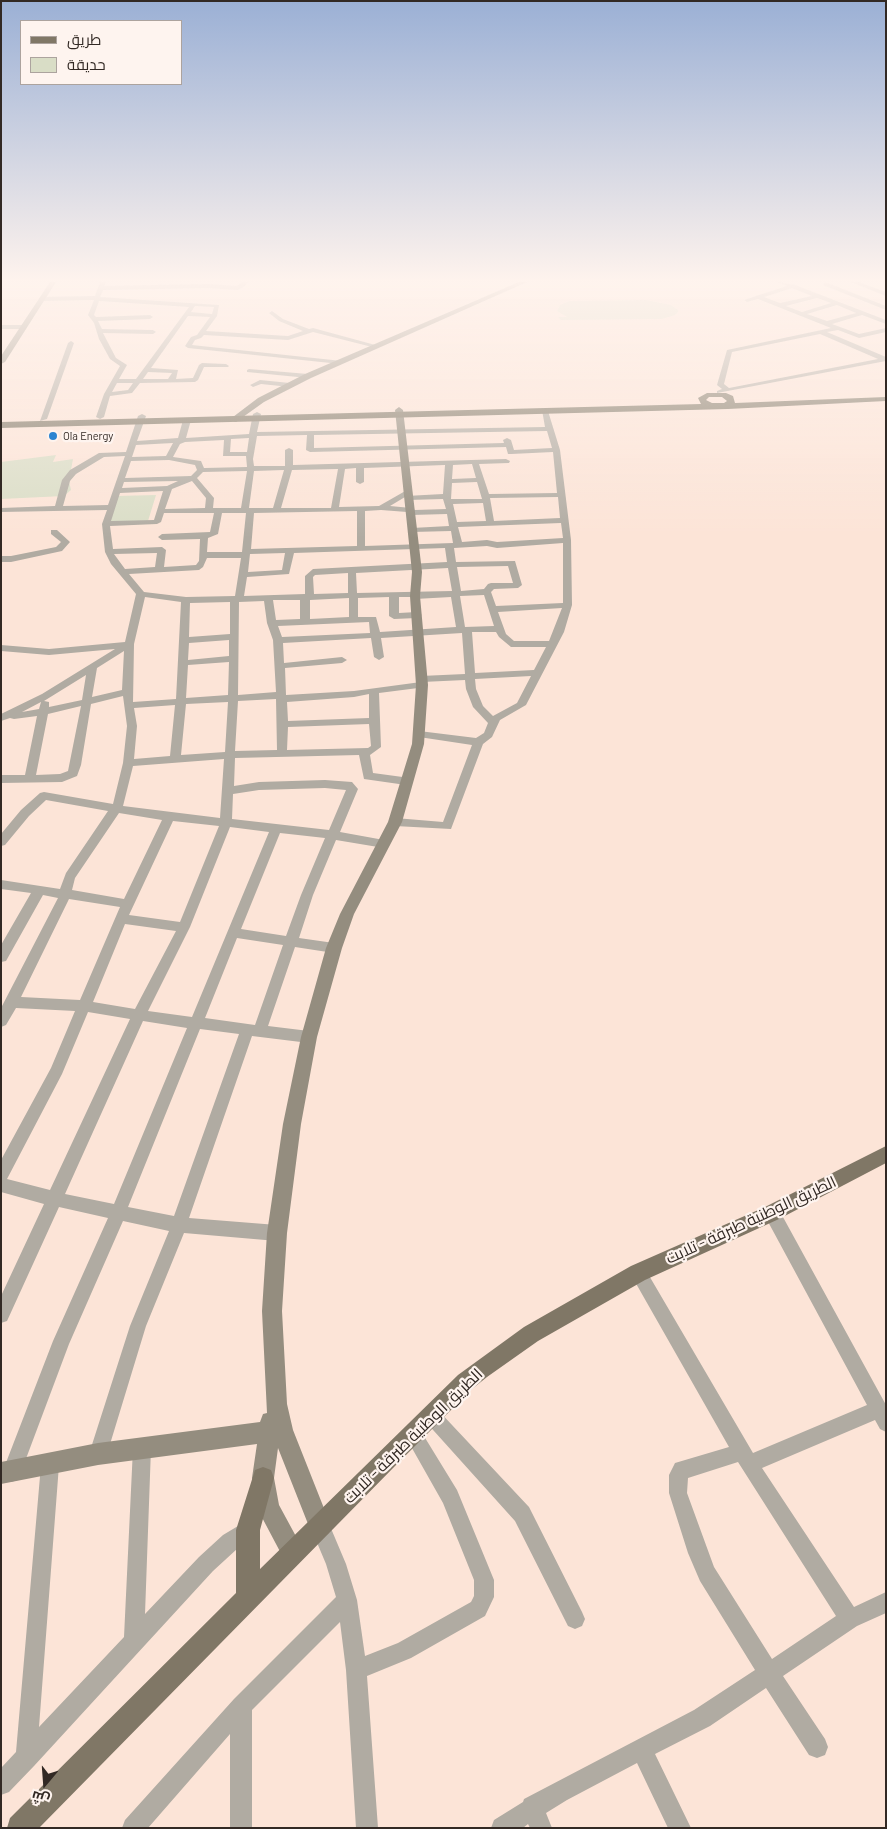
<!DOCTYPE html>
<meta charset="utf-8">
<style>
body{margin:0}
#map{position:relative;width:887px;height:1829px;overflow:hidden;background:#fce4d7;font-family:Barlow,Cairo,sans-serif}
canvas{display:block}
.frame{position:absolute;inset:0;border:2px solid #322924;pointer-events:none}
.legend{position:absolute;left:20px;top:20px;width:162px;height:65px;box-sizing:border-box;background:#fef4ef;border:1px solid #aca39e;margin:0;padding:6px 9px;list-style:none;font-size:15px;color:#322924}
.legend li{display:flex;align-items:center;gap:10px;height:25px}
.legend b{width:25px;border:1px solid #aca39e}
.north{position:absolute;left:20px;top:1759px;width:50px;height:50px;-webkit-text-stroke:4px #fef4ef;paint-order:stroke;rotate:198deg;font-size:14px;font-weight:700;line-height:20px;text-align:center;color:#322924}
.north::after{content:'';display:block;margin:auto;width:18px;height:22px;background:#322924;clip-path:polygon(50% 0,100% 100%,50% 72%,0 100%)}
</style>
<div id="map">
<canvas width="887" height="1829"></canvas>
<div class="frame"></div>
<ul class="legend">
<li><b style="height:6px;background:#807766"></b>طريق</li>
<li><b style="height:14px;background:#d9ddc6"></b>حديقة</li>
</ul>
<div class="north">ش</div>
</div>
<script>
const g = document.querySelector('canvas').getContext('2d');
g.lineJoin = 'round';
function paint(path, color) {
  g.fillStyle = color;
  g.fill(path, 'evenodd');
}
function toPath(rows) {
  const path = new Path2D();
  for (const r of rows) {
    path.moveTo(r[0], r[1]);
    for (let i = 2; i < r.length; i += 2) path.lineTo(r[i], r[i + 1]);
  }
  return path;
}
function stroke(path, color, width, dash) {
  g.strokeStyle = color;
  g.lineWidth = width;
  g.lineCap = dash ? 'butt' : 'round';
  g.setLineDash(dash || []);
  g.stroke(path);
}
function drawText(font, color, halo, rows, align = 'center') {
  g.font = font + ' Barlow,Cairo,sans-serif';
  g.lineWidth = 4.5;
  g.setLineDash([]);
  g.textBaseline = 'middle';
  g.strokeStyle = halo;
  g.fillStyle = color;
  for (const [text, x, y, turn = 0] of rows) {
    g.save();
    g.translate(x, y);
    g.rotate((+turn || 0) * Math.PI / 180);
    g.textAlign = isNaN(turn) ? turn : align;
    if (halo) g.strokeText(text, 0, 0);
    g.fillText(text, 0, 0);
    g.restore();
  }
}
paint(toPath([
 [646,300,671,305,678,310,678,312,675,315,662,319,561,320,558,317,567,317,557,311,560,305,569,301],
 [56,455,53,462,73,459,69,481,71,490,64,496,1,499,1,462],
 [156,495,148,521,107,522,116,496]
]), '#d9ddc6');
paint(toPath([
 [100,282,106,282,104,286,208,284,237,286,242,282,248,282,245,286,238,290,208,288,103,290,100,297,219,305,217,316,206,331,288,336,303,331,279,321,269,313,272,311,283,319,309,329,313,328,379,346,376,348,313,332,288,340,204,335,201,338,195,340,192,345,342,361,343,362,340,364,188,348,185,346,191,337,197,335,210,317,188,316,151,368,178,370,176,379,193,378,199,365,202,363,226,364,229,366,228,367,204,367,198,380,195,382,140,383,132,393,110,396,104,417,100,419,96,417,104,394,120,366,110,359,99,339,94,323,88,315,94,300,42,301,39,299,42,297,95,296,100,282],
 [99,301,189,307,136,379,119,379,127,365,116,358,103,333,153,334,156,332,153,330,102,329,98,321,150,319,153,317,150,315,96,317,94,315,99,301],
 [195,306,214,307,212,314,191,312,195,306],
 [148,372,172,373,168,379,143,379,148,372],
 [117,383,133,383,128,390,112,392,117,383],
 [778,282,795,285,886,320,886,324,862,315,832,324,859,334,886,328,886,332,859,338,838,330,827,332,886,357,886,361,717,393,717,391,722,389,717,385,727,350,831,328,758,299,747,302,744,300,787,286,778,282],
 [792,288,812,296,780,303,764,297,792,288],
 [817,298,831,303,802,312,786,306,817,298],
 [837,305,856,313,827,321,807,314,837,305],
 [820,334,878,359,729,388,724,384,732,352,820,334],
 [825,282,886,306,886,310,823,285,825,282],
 [851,282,858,282,886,292,886,296,851,282],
 [1,325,24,325,27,327,24,329,1,329,1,325],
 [71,341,74,343,47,419,40,421,68,343,71,341],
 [249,369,308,374,311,376,308,378,247,372,247,370,249,369],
 [260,380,290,383,293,385,290,387,261,384,253,387,250,385,260,380],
 [542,410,548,411,560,450,571,540,572,605,564,632,526,705,500,720,492,737,483,744,451,829,395,826,389,822,395,818,443,822,472,745,419,737,414,734,419,731,476,738,484,733,488,723,473,707,466,689,465,680,422,682,427,685,426,687,379,693,381,747,370,755,373,773,410,778,412,781,410,784,406,785,364,779,359,755,235,758,234,786,259,782,325,780,352,782,358,789,340,832,384,840,390,844,384,848,336,840,313,895,299,938,334,943,339,944,340,948,339,952,334,953,295,947,268,1026,309,1031,314,1033,316,1037,314,1041,309,1043,252,1036,189,1218,277,1225,283,1227,285,1233,283,1239,277,1241,184,1233,146,1326,107,1454,104,1460,98,1463,92,1460,89,1454,130,1326,169,1231,123,1221,69,1344,18,1480,11,1482,4,1480,2,1473,53,1341,108,1218,59,1207,7,1321,1,1323,1,1296,44,1204,1,1192,1,1160,51,1068,75,1011,16,1008,6,1025,1,1027,1,1008,58,898,43,895,6,961,1,962,1,945,31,893,1,889,1,880,60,889,66,873,108,811,46,800,29,816,5,845,1,846,1,834,21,810,40,793,44,792,113,804,123,763,127,726,123,696,91,704,81,765,77,776,62,782,1,783,1,775,25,775,37,716,14,719,10,718,1,721,1,714,42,694,115,649,49,655,1,651,1,645,49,649,125,642,136,594,111,564,105,552,102,524,107,510,1,512,1,508,55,506,62,480,70,470,99,453,126,452,138,416,142,414,146,416,137,441,178,438,183,420,187,418,191,420,186,438,249,434,253,414,257,412,261,414,257,432,545,427,542,410],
 [547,431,552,448,514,450,511,440,507,438,503,440,504,443,314,448,314,435,547,431],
 [307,435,306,450,310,452,506,447,508,454,511,454,553,452,557,493,489,494,479,464,509,463,510,461,506,459,293,465,293,450,289,448,285,450,285,466,254,466,253,459,257,436,307,435],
 [249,438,247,452,230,452,231,439,249,438],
 [224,440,223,456,246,456,247,467,204,468,201,461,173,457,180,444,185,442,224,440],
 [173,443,166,456,132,457,136,445,173,443],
 [125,456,108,505,63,506,70,481,76,474,104,457,125,456],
 [169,460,195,465,197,470,191,476,125,478,131,461,169,460],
 [472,464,476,478,452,479,453,465,472,464],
 [445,465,443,494,406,496,411,492,407,490,379,506,339,507,345,469,356,468,356,482,360,484,364,482,364,468,445,465],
 [338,469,331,508,281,508,292,470,338,469],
 [284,470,273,508,249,508,254,471,284,470],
 [247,471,241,508,213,508,214,498,197,478,203,472,247,471],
 [178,481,167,486,122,488,124,482,178,481],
 [192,481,206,498,205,508,165,509,172,489,192,481],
 [477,482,482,499,451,499,452,483,477,482],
 [163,491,154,520,111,521,120,493,163,491],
 [405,497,405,500,408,500,443,499,446,509,415,510,411,508,390,506,405,497],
 [558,497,560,518,494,521,490,498,558,497],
 [483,503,486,521,457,522,453,504,483,503],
 [381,510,407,512,411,515,447,514,449,526,412,528,408,530,412,532,451,531,453,543,365,546,365,511,381,510],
 [357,511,357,546,251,549,254,513,357,511],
 [164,513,214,513,210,532,162,534,158,537,162,540,200,539,199,561,196,565,164,567,166,550,162,547,113,549,110,526,157,524,161,522,164,513],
 [222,513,246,513,242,552,207,552,208,538,218,534,222,513],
 [561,523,563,538,497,542,487,540,462,542,458,527,561,523],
 [563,543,563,603,496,606,491,592,494,589,518,588,522,585,515,561,456,562,454,548,487,546,497,548,563,543],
 [445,548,447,562,313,569,305,576,305,594,244,596,247,577,289,574,294,553,445,548],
 [157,553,155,567,125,569,114,554,157,553],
 [285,553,282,570,248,572,250,554,285,553],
 [207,558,241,558,235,596,186,597,144,592,129,574,199,570,203,567,207,558],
 [508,566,513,583,491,583,488,584,484,589,461,591,457,567,508,566],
 [448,568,452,591,357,593,356,573,448,568],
 [348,573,348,593,314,594,313,577,315,575,348,573],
 [484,595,494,626,465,627,460,596,484,595],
 [145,597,181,602,176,699,133,702,134,644,145,597],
 [389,597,389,616,394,619,417,618,422,615,417,612,399,613,399,597,411,597,415,599,451,597,456,627,380,632,376,617,358,617,358,598,389,597],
 [349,598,349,617,310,619,310,600,349,598],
 [273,600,300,600,300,619,276,620,273,600],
 [264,601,267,623,273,640,276,692,238,695,239,602,264,601],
 [230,602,230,634,189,637,190,603,230,602],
 [562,608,549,641,514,641,506,634,498,612,562,608],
 [369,622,370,633,282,637,278,626,369,622],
 [472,632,496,632,499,637,511,647,546,647,534,670,475,673,472,632],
 [462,633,465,674,421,676,416,679,421,682,354,691,286,695,285,668,342,663,347,660,342,657,284,663,283,643,371,638,374,657,379,660,384,657,381,638,462,633],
 [229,640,229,656,188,660,189,643,229,640],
 [124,651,122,690,92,697,97,668,124,651],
 [229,662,228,695,186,698,188,665,229,662],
 [86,675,82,700,49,707,49,702,44,701,86,675],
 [531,676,517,703,493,716,483,706,476,689,475,679,531,676],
 [369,694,369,718,288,721,287,702,354,697,369,694],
 [276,699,277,750,235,751,238,701,276,699],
 [41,702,39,709,22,712,41,702],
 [228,702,225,752,181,755,186,704,228,702],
 [175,705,170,756,134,759,137,726,134,708,175,705],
 [81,706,68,771,60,774,36,775,48,714,81,706],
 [369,724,371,746,368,748,287,750,288,727,369,724],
 [224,759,220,818,123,806,133,766,224,759],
 [325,788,346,790,329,830,232,819,233,794,259,790,325,788],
 [119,813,162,820,124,899,72,890,75,878,119,813],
 [173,821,219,826,180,922,129,915,173,821],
 [230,827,269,832,192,1017,148,1011,190,927,230,827],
 [280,833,325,838,301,895,286,936,241,929,280,833],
 [69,899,120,907,80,1000,21,997,69,899],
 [125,924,176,931,135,1009,93,1002,125,924],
 [237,938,283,945,255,1025,205,1018,237,938],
 [88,1012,130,1019,50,1190,7,1179,62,1074,88,1012],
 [143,1021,187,1028,114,1204,65,1194,143,1021],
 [200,1029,239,1034,174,1216,128,1207,200,1029],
 [51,530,57,530,70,542,62,551,11,562,1,562,1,556,11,556,56,547,61,542,51,534,51,530],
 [772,1205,778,1208,886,1405,886,1432,880,1429,875,1420,762,1468,854,1607,886,1592,886,1613,857,1626,783,1676,825,1739,828,1747,825,1755,817,1758,809,1755,766,1688,710,1726,655,1754,691,1828,668,1828,637,1763,567,1800,546,1813,552,1828,530,1828,528,1824,523,1828,491,1828,494,1820,523,1802,524,1799,694,1710,755,1670,700,1581,688,1553,669,1493,669,1475,675,1463,729,1447,630,1273,632,1267,638,1265,644,1267,753,1453,867,1405,766,1218,764,1213,766,1208,772,1205],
 [738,1462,836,1616,772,1659,714,1567,687,1493,688,1478,738,1462],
 [431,1406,437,1409,529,1507,582,1612,585,1619,582,1626,575,1629,568,1626,515,1521,425,1421,422,1415,425,1409,431,1406],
 [413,1425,419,1428,457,1490,494,1580,494,1597,485,1616,411,1658,367,1676,378,1828,356,1828,346,1670,340,1622,252,1710,252,1828,230,1828,230,1734,148,1828,122,1828,125,1820,234,1699,336,1597,326,1564,310,1526,313,1519,320,1516,327,1519,346,1564,357,1600,365,1656,398,1643,471,1602,474,1596,474,1580,443,1503,404,1434,407,1428,413,1425],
 [142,1439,148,1442,151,1448,145,1614,199,1557,223,1535,248,1520,255,1523,258,1530,255,1537,237,1549,213,1571,34,1766,9,1792,1,1795,1,1768,16,1752,41,1465,43,1458,50,1456,57,1458,59,1465,39,1727,124,1637,133,1448,136,1442,142,1439]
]), '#b0aba2');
paint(toPath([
 [50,282,56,282,5,362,1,364,1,356,50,282],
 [519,282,527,282,311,378,264,402,236,422,229,420,258,398,305,374,519,282],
 [399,407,403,410,422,572,420,596,428,685,424,744,402,822,354,914,342,948,317,1037,301,1124,287,1233,282,1311,287,1404,293,1430,331,1526,328,1534,320,1537,312,1534,278,1448,274,1478,279,1505,305,1553,301,1561,293,1565,285,1561,257,1508,252,1478,257,1444,98,1465,1,1484,1,1462,98,1443,260,1422,263,1414,267,1413,262,1311,267,1233,283,1124,301,1037,326,948,340,914,388,822,412,744,416,685,410,596,412,572,395,410,399,407]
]), '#948d7f');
paint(toPath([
 [707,393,726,393,733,396,735,403,886,397,886,401,728,409,1,428,1,422,701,404,698,398,707,393],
 [709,397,722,397,727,401,724,403,712,403,706,400,709,397],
 [886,1146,886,1163,779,1219,645,1280,538,1341,487,1377,472,1389,395,1466,39,1828,7,1828,10,1818,236,1593,236,1530,255,1470,263,1467,271,1470,274,1478,260,1530,260,1569,458,1375,524,1327,631,1266,765,1207,886,1146]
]), '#807766');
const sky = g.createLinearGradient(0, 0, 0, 538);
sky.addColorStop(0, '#9bb0d5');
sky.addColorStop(0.52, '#fef3ed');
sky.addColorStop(1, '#fef3ed00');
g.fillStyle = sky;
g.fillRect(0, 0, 887, 538);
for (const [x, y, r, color] of [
 [53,436,5,"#2b84d1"]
]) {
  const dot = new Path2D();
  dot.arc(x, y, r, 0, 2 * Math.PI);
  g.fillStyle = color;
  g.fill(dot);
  stroke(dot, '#fef4ef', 2);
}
drawText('11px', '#322924', '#fef4ef', [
 ["Ola Energy",63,436]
], 'left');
drawText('16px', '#322924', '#fef4ef', [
 ["الطريق الوطنية طبرقة - تلابت",751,1220,-25],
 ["الطريق الوطنية طبرقة - تلابت",413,1436,-44]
]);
</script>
